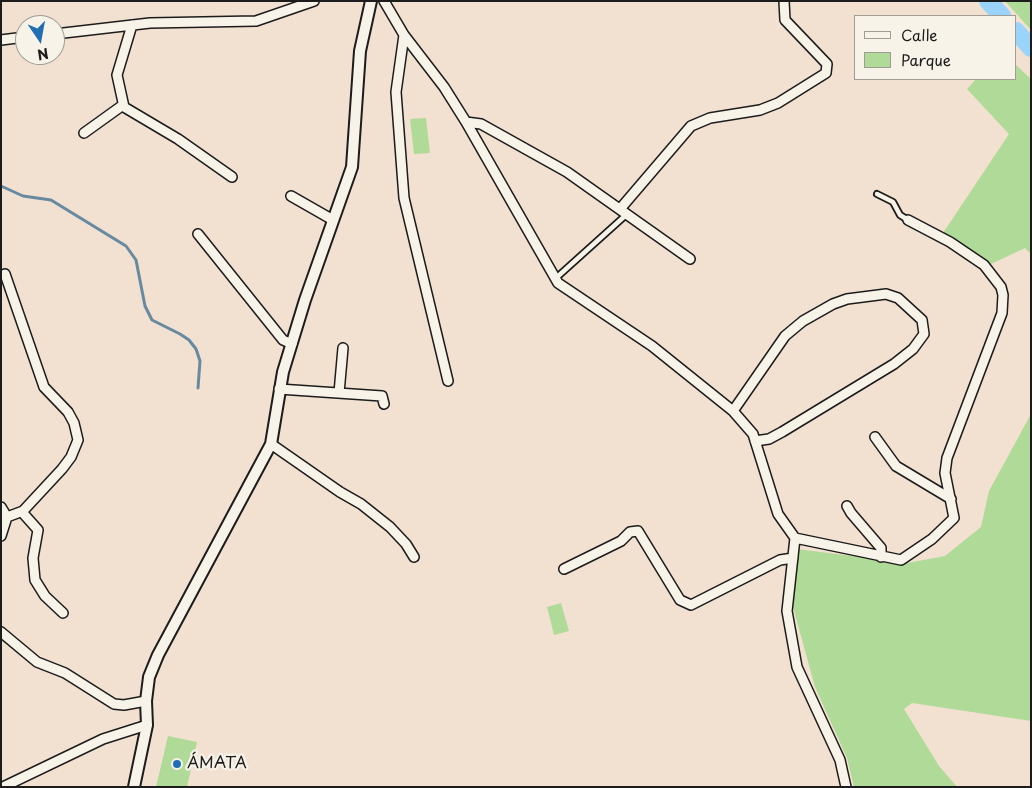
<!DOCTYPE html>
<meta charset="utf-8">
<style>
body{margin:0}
#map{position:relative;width:1032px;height:788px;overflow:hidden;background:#f2e0d1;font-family:"Playpen Sans",sans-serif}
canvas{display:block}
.frame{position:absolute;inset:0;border:2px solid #1c1c1c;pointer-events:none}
.legend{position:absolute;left:854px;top:15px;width:162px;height:65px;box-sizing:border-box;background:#f7f3e8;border:1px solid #9f9d96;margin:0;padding:6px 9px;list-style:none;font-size:15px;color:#1c1c1c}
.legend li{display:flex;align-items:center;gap:10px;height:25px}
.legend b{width:25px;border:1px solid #9f9d96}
.north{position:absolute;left:15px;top:15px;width:50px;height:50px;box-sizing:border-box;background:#f7f3e8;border:1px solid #9f9d96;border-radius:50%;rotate:168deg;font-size:14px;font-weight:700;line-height:20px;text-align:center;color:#1c1c1c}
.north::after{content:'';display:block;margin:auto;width:18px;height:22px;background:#1f6fb2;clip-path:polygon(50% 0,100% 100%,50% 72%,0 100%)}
</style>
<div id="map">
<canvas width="1032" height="788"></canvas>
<div class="frame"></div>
<ul class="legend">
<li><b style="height:6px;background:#f7f3e8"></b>Calle</li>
<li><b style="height:14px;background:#b0da97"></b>Parque</li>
</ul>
<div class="north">N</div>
</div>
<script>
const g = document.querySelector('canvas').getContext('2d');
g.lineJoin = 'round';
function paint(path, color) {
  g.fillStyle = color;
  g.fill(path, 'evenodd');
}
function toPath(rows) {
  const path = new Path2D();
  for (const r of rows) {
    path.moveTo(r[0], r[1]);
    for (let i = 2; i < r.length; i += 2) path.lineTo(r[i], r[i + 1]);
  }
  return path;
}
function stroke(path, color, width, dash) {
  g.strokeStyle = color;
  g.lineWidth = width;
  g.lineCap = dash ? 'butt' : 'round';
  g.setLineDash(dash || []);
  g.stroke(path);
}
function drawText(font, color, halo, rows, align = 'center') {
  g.font = font + ' "Playpen Sans",sans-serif';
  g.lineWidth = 4.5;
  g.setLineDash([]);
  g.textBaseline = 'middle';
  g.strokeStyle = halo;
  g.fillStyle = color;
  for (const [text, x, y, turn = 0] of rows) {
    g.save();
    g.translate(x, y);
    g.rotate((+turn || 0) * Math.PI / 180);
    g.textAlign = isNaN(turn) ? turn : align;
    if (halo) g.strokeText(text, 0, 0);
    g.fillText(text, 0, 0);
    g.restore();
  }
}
paint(toPath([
 [1005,1,1031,1,1031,30],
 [1016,65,1031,79,1031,254,1025,248,991,264,943,233,1009,134,967,89,976,79,1016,79],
 [426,118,430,153,414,154,410,119],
 [1031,414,1031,721,912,703,904,709,939,766,957,787,854,787,847,758,815,687,793,607,797,549,907,563,945,556,981,527,989,491],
 [561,603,569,631,554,635,547,607],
 [168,736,197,742,187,787,156,787]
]), '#b0da97');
stroke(toPath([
 [1,186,23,196,51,200,126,246,136,260,145,306,152,320,180,334,189,340,196,349,200,361,198,388]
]), '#688aa1', 3);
stroke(toPath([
 [988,1,1002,16],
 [1016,31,1031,48]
]), '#9ad4fa', 18);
const service = toPath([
 [877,194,893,202,900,215,908,220],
 [556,278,626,215]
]);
const minor = toPath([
 [384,1,404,35,444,87,466,122,558,283,652,346,733,411,753,434,778,514,795,538,787,611,797,667,840,760,846,787],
 [132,25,117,75,124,107,178,139,232,177],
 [55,34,150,23,256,21,314,1],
 [404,35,396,92,404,198,448,381],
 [1,40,25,37],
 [466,122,481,124,567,172,690,259],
 [84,133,123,105],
 [291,196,333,220],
 [620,209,691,126,710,118,760,110,778,103,826,73,827,64,785,20,784,1],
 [198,234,283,340,292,344],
 [5,274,44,387,68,412,74,423,78,440,71,457,62,469,23,511,7,517],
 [279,389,382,396,384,404],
 [339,393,343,348],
 [733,411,785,336,803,321,833,304,847,299,886,294,898,298,922,320,924,334,913,349,894,364,782,432,769,439,755,441],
 [875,437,896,466,951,499],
 [271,444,340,492,361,504,390,527,406,544,414,557],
 [847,506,851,513,881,548,881,557],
 [1,507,7,517,1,536],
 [22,512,38,530,33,558,35,580,45,596,63,613],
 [795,538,901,560,932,539,954,518,945,473,947,458,1002,313,1003,295,1001,287,984,265,950,242,908,220],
 [564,569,621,541,630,532,638,531,680,600,691,605,780,560,793,558],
 [1,632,37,662,65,673,114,704,124,705,146,701],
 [3,787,103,739,147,725]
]);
const tertiary = toPath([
 [134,787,147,725,146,701,149,677,158,655,271,444,283,372,305,300,352,167,360,51,371,1]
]);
stroke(service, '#1c1c1c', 8);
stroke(minor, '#1c1c1c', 12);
stroke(tertiary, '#1c1c1c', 14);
stroke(service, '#f7f3e8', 4.5);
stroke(minor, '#f7f3e8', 9);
stroke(tertiary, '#f7f3e8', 10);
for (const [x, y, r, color] of [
 [177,764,5,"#1f6fb2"]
]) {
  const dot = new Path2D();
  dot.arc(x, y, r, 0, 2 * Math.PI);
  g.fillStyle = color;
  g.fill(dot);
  stroke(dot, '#f7f3e8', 2);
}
drawText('16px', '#1c1c1c', '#f7f3e8', [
 ["ÁMATA",187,764]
], 'left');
</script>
